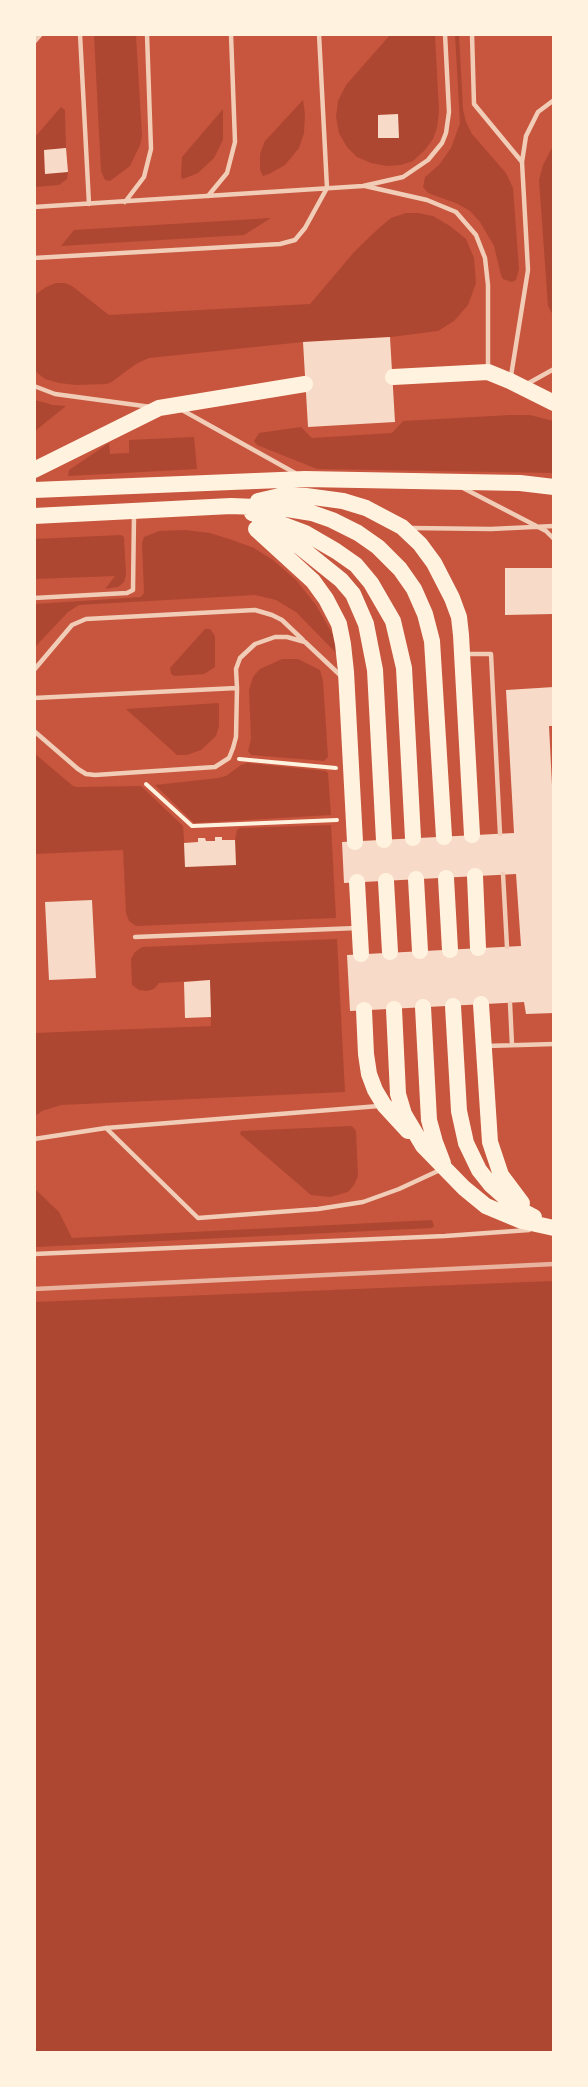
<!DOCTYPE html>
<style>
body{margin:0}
#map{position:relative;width:588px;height:2087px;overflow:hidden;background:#c8553d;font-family:"Exo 2",sans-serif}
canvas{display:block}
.frame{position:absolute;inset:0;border:36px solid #fff3e0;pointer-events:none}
</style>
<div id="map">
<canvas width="588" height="2087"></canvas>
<div class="frame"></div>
</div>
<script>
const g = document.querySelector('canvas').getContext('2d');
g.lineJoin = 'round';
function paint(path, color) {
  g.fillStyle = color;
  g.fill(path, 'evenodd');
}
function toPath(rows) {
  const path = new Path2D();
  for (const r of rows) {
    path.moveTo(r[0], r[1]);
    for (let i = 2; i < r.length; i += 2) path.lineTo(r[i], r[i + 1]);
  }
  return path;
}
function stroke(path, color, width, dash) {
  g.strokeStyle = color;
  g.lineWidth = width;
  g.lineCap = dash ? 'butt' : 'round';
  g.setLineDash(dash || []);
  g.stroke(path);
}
paint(toPath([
 [94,35,136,35,142,136,140,145,130,166,110,181,105,180,101,171],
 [390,35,435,35,439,111,437,128,433,139,425,150,413,161,401,165,387,166,371,163,357,157,347,147,339,133,336,117,338,101,346,85],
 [455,35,459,35,463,109,466,122,472,134,506,173,513,188,519,269,516,280,512,282,503,279,501,275,494,246,480,222,470,211,458,204,428,193,423,187,425,177,439,165,451,148,460,123],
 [303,100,305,114,304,133,299,148,285,165,269,174,263,176,260,170,260,154,265,141],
 [61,107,65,110,66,148,44,150,45,173,68,172,67,179,59,185,35,187,35,137],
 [223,109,223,140,214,158,198,173,183,179,181,177,182,157],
 [553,146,553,315,548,306,539,180,543,165],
 [406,213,418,213,433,216,450,226,466,239,474,258,476,283,468,305,454,321,438,331,391,337,303,342,149,358,136,364,113,381,107,384,76,385,59,383,45,379,35,371,35,295,46,287,56,283,65,283,72,286,109,315,310,304,355,251,379,228,391,218],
 [271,218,244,235,61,246,74,230],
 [35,400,53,405,66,406,35,431],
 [510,415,530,415,553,421,553,473,317,469,257,445,254,441,259,433,301,427,312,438,392,433,403,421],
 [194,437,197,469,68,476,69,470,109,443,110,454,129,453,129,440],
 [185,530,210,533,232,540,254,548,273,560,296,580,316,605,335,638,337,654,296,612,276,600,255,595,79,605,68,612,35,647,35,604,141,597,144,593,142,543,144,537,159,531],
 [121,535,124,537,126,575,124,582,118,587,105,589,115,576,35,579,35,539],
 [205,629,210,629,215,636,215,667,204,674,174,676,171,674,170,668],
 [282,659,298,659,320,670,323,681,328,757,324,761,251,755,248,751,251,739,249,690,253,677,260,669],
 [219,703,219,726,216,736,201,750,187,755,177,755,126,709],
 [34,753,73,786,77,787,141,786,183,826,186,867,236,864,235,840,237,830,240,828,331,825,336,918,136,926,129,921,126,913,123,850,35,854],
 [247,763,326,771,328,773,331,815,194,823,155,785,218,778,226,776,241,765],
 [337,939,345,1092,61,1105,42,1111,35,1116,35,1033,211,1026,209,980,159,983,154,989,147,991,139,990,132,985,131,959,135,952,142,947],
 [352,1126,356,1131,358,1176,354,1185,348,1192,330,1197,311,1195,240,1134,241,1131],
 [35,1189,59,1212,72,1238,432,1220,434,1226,432,1228,35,1247],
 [553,1281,553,2052,35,2052,35,1302]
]), '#ae4732');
paint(toPath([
 [398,114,399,138,378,138,378,115],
 [66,148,68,172,45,174,44,150],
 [390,337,395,422,308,427,303,342],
 [505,568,554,568,554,614,505,615],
 [554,687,554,726,549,726,552,785,554,785,554,1013,526,1014,524,1002,350,1011,347,955,521,946,516,874,344,883,342,842,514,833,506,690],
 [215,837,222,837,222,840,235,840,236,865,185,867,184,843,198,842,198,838,205,838,206,841,215,841],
 [92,900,96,978,49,980,45,902],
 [210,980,211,1017,185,1018,184,982]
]), '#f7dbc8');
stroke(toPath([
 [239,759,336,768],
 [146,784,192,826,337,820]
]), '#fff3e0', 4);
stroke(toPath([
 [80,34,89,204],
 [472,34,474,104,522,162,528,270,511,376],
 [34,42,41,34],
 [522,162,526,136,538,112,554,100],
 [365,186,427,200,456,212,476,235,485,258,488,285,488,370],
 [208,196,227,173,235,142,231,34],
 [125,202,144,177,151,149,147,34],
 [34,207,363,186,403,177,428,160,442,143,446,133,449,112,445,34],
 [34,258,280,244,295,240,305,228,327,188,319,34],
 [527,384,554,369],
 [34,386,55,394,151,407],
 [182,410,295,473],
 [463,488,546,531,554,539],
 [411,528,491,529,554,526],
 [34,598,127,593,133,590,134,515],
 [465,654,491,654,500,834],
 [34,670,72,625,86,619,255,610,272,615,282,620,303,640],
 [34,698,237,688,236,669,240,658,255,644,275,637,287,637,305,642,340,675],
 [34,731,78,769,86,774,95,775,215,767,229,758,233,748,236,737,237,688],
 [503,874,507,947],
 [135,937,357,928],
 [510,1003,512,1045],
 [486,1046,554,1044],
 [106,1128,198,1218,318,1209,363,1202,399,1189,440,1170],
 [34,1139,106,1128,379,1106],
 [34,1254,445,1236,529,1230]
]), '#f1ccb7', 4.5);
stroke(toPath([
 [393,377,488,372,510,381,554,403],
 [34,470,159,408,305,384],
 [34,490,305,479,520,483,554,487],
 [258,501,284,495,306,496,343,501,366,508,402,527,420,544,434,563,452,598,459,617,461,635,472,835],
 [252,513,305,533,336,551,356,565,371,583,393,621,404,668,413,838],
 [34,516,231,506,281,508,312,513,332,520,358,533,378,547,400,569,414,589,425,614,432,641,444,837],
 [260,523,300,547,341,580,353,594,366,624,375,670,384,840],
 [256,529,313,581,326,599,339,624,343,644,346,672,355,842],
 [475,876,478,948],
 [446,878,450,950],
 [416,879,420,951],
 [386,881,390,952],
 [357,882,361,954],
 [481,1004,490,1142,501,1175,522,1203],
 [453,1006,459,1111,466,1143,479,1170,491,1185,517,1208,534,1217],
 [423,1007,429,1120,435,1142,443,1163],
 [394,1009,398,1094,404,1114,423,1146,464,1188,486,1206,522,1221,554,1228],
 [364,1010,366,1054,369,1074,375,1090,384,1105,408,1131]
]), '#fff3e0', 16);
stroke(toPath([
 [34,1289,554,1264]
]), '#e9b49f', 4.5);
</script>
